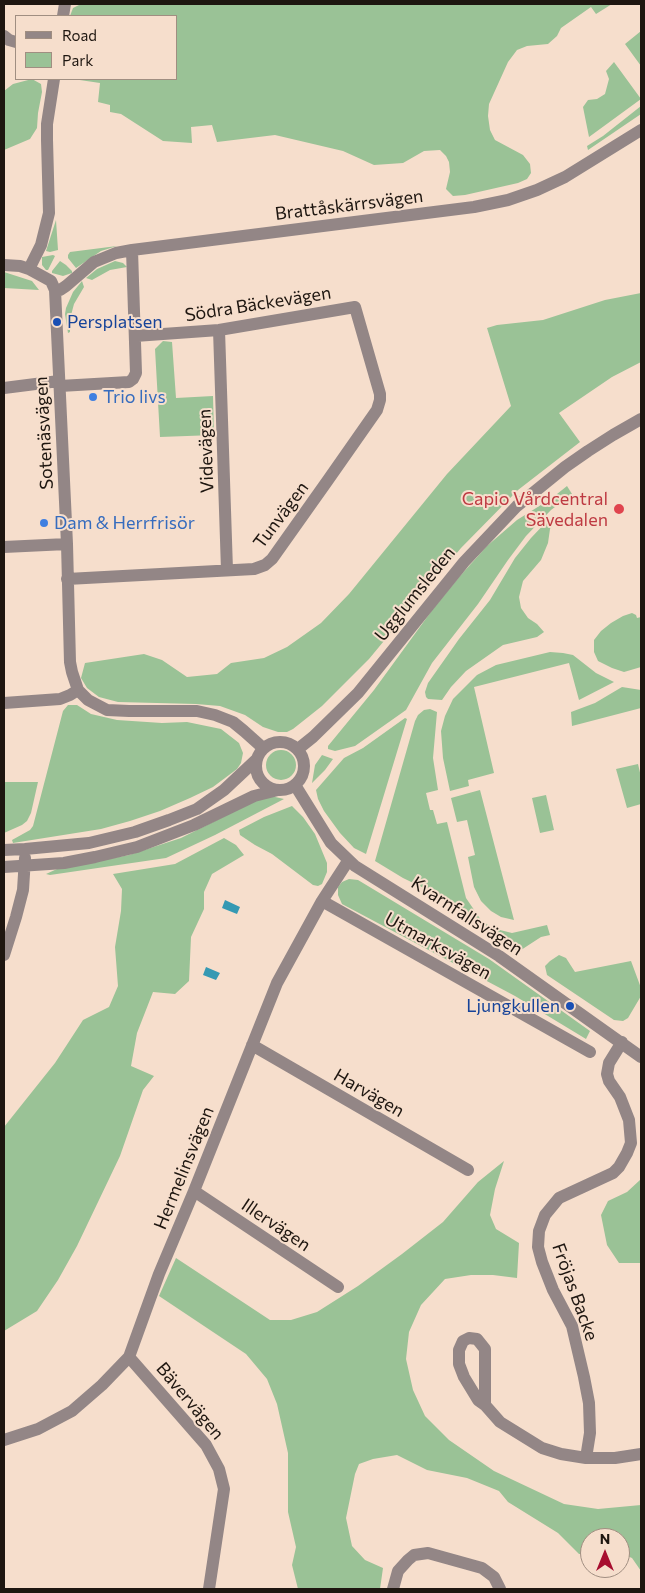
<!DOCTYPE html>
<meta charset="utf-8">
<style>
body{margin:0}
#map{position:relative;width:645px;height:1593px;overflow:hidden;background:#f6decc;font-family:Commissioner,sans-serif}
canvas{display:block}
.frame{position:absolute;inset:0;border:5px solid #1e1610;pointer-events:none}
.legend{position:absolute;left:15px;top:15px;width:162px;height:65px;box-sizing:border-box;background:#f6decc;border:1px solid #a08e81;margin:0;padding:6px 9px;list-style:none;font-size:15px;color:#1e1610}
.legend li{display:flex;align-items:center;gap:10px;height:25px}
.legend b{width:25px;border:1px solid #a08e81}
.north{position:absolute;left:580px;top:1528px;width:50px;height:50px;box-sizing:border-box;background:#f6decc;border:1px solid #a08e81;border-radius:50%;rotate:0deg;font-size:14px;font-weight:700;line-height:20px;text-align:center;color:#1e1610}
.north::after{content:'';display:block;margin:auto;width:18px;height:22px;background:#a70e2f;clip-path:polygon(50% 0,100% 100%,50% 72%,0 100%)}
</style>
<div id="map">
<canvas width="645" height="1593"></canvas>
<div class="frame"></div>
<ul class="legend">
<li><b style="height:6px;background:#938686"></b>Road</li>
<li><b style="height:14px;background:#9ac296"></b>Park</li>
</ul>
<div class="north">N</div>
</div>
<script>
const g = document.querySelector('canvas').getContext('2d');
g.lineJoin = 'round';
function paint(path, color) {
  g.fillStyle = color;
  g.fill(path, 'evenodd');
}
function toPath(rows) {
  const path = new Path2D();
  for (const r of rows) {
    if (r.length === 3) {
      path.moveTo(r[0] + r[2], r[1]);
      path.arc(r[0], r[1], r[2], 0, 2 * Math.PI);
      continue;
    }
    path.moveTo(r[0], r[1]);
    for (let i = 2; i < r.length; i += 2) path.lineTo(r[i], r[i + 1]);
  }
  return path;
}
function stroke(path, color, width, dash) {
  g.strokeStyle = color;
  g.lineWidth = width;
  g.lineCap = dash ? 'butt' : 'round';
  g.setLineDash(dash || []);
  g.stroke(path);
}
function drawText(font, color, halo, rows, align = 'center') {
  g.font = font + ' Commissioner,sans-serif';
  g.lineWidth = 4;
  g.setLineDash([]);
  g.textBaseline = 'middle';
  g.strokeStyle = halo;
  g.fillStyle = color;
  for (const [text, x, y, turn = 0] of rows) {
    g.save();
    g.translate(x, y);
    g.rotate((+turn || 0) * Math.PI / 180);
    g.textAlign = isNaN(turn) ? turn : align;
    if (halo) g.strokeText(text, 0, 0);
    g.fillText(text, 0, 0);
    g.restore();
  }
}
paint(toPath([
 [81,4,612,4,596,14,591,7,561,28,557,36,548,44,527,46,517,50,508,62,489,104,488,116,490,130,495,140,523,155,530,164,531,173,527,179,518,183,465,195,453,196,446,189,450,172,449,162,446,156,440,150,424,151,403,163,374,165,343,151,275,135,217,142,212,125,191,127,192,143,163,141,121,114,110,112,110,105,98,102,100,83,73,79,176,79,176,16,70,16,73,8],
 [641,31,641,66,625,44],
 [614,62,641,99,589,137,583,107,588,100,597,99,605,94,609,79,606,71],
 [32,79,41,84,42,92,38,113,37,128,30,139,4,150,4,91,13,84],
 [641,106,641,114,588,150,587,146,603,136],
 [56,220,58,250,50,252,46,251],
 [117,246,101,251,76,268,68,258,68,255,70,252],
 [53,255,55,256,48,270,46,270,42,265,42,257],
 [60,261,66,265,72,271,72,273,63,276,52,273,52,271],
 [115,261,123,263,127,267,110,270,92,280,86,278,97,269],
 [4,272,32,281,39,290,4,288],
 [82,281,84,287,74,304,70,319,70,332,68,333,65,314,66,308,73,292],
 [641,293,641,362,612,377,559,413,580,442,518,490,461,548,369,659,322,706,293,729,287,732,278,732,263,727,245,715,220,706,196,704,118,702,99,697,87,688,81,678,85,663,144,654,162,660,187,677,217,674,231,663,264,658,287,647,321,623,349,594,447,474,511,406,487,328,497,325,543,320,605,300],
 [163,341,172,342,176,398,213,396,214,435,160,437,155,349],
 [567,486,572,494,551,510,526,536,508,560,478,604,432,663,406,710,355,746,335,751,328,749,328,746,374,690,433,609,460,576,487,546,517,520,552,498],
 [549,519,553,522,550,529,548,543,541,560,523,581,519,597,521,608,528,618,537,624,544,632,537,637,503,645,466,671,451,687,442,700,428,699,426,697,425,692,428,683,459,639,490,600,515,558,531,538],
 [632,613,636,615,637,618,641,617,641,667,624,672,612,668,598,661,594,652,594,640,601,631,611,623,623,616],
 [550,652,563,653,573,655,596,673,614,682,579,700,569,663,474,687,494,773,468,780,469,786,450,791,443,758,441,731,445,716,453,699,477,675,496,665],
 [622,687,641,690,641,708,572,726,571,712,595,703],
 [68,705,77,705,91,714,117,720,162,723,187,722,221,729,239,743,243,753,241,763,237,769,213,787,190,798,160,811,130,821,101,829,13,843,12,840,30,830,33,826,63,711],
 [430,709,437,712,433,758,438,790,426,793,430,810,433,810,437,824,447,822,466,898,481,920,492,928,512,933,547,925,550,935,541,937,521,950,510,950,505,948,473,918,432,892,403,878,375,861,415,721,418,715,424,710],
 [405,718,407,719,366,854,354,848,340,833,324,811,318,799,316,790,344,758,363,748],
 [281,765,15],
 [322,755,333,759,325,770,312,783,315,765],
 [638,764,641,777,641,804,627,808,616,769],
 [4,782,38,782,31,813,27,821,22,825,4,833],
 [480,790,514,920,501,917,491,911,481,901,474,887,468,857,475,855,467,820,457,822,451,798],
 [546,795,554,830,540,833,532,798],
 [271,796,284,799,215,835,166,858,50,875,46,874,57,869,129,855,181,838,261,798],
 [292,806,303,817,315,834,327,863,327,872,322,884,318,886,313,885,272,854,255,845,240,835,239,830,264,817],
 [224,838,236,845,244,855,212,874,204,892,204,909,191,937,189,981,175,994,153,992,137,1033,131,1066,154,1076,143,1090,120,1156,77,1246,58,1280,37,1311,4,1331,4,1127,55,1063,83,1020,109,1007,118,986,115,947,121,911,122,889,113,874,175,864],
 [349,879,358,880,489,959,590,1031,586,1039,515,996,342,904,338,895,338,887,342,882],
 [559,955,566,958,575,972,631,961,641,988,641,996,628,1018,623,1021,614,1020,547,975,545,966,550,961],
 [504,1161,495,1189,490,1215,496,1229,519,1243,517,1278,493,1275,471,1275,445,1279,421,1305,409,1332,406,1359,413,1390,425,1416,449,1440,494,1471,564,1504,598,1509,641,1505,641,1571,632,1558,620,1553,620,1538,590,1538,590,1554,579,1554,558,1533,508,1502,499,1491,467,1478,427,1470,397,1455,373,1459,359,1464,355,1474,346,1518,352,1546,365,1560,383,1568,380,1589,298,1589,292,1565,296,1547,288,1512,288,1453,277,1404,267,1379,246,1354,159,1296,176,1258,270,1320,291,1320,317,1312,358,1286,402,1254,443,1222,478,1182],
 [641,1174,641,1263,619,1263,607,1245,601,1215,608,1201,627,1192,640,1180]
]), '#9ac296');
paint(toPath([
 [225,900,240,907,237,914,222,908],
 [206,967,220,973,216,980,203,975]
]), '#3599b3');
stroke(toPath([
 [63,16,65,4],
 [4,36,9,40,16,42],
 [4,265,20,266,29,269,51,281,55,290,67,544,70,662,72,672,78,690,88,700,107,710,129,711,197,711,215,715,233,722,244,731,263,748],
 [29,269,41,245,49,213,47,140,47,124,54,79],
 [55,290,60,290,66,286,94,262,116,253,132,250,474,207,508,200,537,190,565,177,641,130],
 [219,330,227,570],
 [60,386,129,382,133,379,136,373,132,250],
 [4,388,59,381],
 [4,547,67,544],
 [67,579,254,569,265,565,272,559,328,480,377,410,380,400,380,394,355,307,219,330,135,336],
 [4,703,60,699,70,695,78,690],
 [280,766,24],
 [298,749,313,737,358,693,464,562,517,506,565,467,588,451,613,435,641,419],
 [295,785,331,843,355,866,499,956,641,1057],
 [4,850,25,849,89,843,135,832,169,820,197,809,224,790,256,760],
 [4,867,64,863,95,857,137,847,194,825,254,796,278,790],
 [322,901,590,1052],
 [4,955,16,917,23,890,25,858],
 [252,1045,468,1170],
 [194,1191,338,1287],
 [129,1357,206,1445,219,1469,224,1489,209,1589],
 [485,1405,478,1400,464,1377,459,1364,459,1350,463,1341,469,1338,477,1339,485,1349,485,1405,500,1422,542,1448,561,1454,586,1458,615,1458,641,1454],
 [4,1440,38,1429,72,1411,102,1385,129,1357,159,1274,194,1191,277,983,322,901,348,861],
 [586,1458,590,1433,589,1403,584,1377,572,1326,553,1290,542,1262,538,1247,539,1231,545,1215,559,1198,613,1173,619,1167,627,1153,631,1143,629,1120,620,1097,609,1081,607,1074,609,1063,622,1042],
 [393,1589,398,1571,408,1560,414,1555,428,1553,482,1568,494,1577,500,1589]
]), '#938686', 12);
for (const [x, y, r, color] of [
 [57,322,5,"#1a4fb4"],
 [93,397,5,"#3f7fe0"],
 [619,509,6,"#e0444e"],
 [44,523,5,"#3f7fe0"],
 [570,1006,5,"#1a4fb4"]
]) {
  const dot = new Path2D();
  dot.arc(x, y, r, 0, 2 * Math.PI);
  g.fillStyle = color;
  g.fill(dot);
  stroke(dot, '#f6decc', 2);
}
drawText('18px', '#1e1610', '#f6decc', [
 ["Brattåskärrsvägen",349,205,-7],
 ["Södra Bäckevägen",258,304,-9],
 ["Sotenäsvägen",44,433,-93],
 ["Videvägen",206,451,-92],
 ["Tunvägen",281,515,-53],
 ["Ugglumsleden",415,594,-51],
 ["Kvarnfallsvägen",467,916,33],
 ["Utmarksvägen",438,946,29],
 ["Harvägen",369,1093,30],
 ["Hermelinsvägen",184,1168,-68],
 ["Illervägen",276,1225,34],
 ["Fröjas Backe",575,1292,70],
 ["Bävervägen",190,1401,50]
]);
drawText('18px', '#164399', '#f6decc', [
 ["Persplatsen",67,322],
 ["Ljungkullen",560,1006,"right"]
], 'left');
drawText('18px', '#366cbe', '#f6decc', [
 ["Trio livs",103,397],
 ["Dam & Herrfrisör",54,523]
], 'left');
drawText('18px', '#be3a42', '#f6decc', [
 ["Capio Vårdcentral",608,499],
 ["Sävedalen",608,520]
], 'right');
</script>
